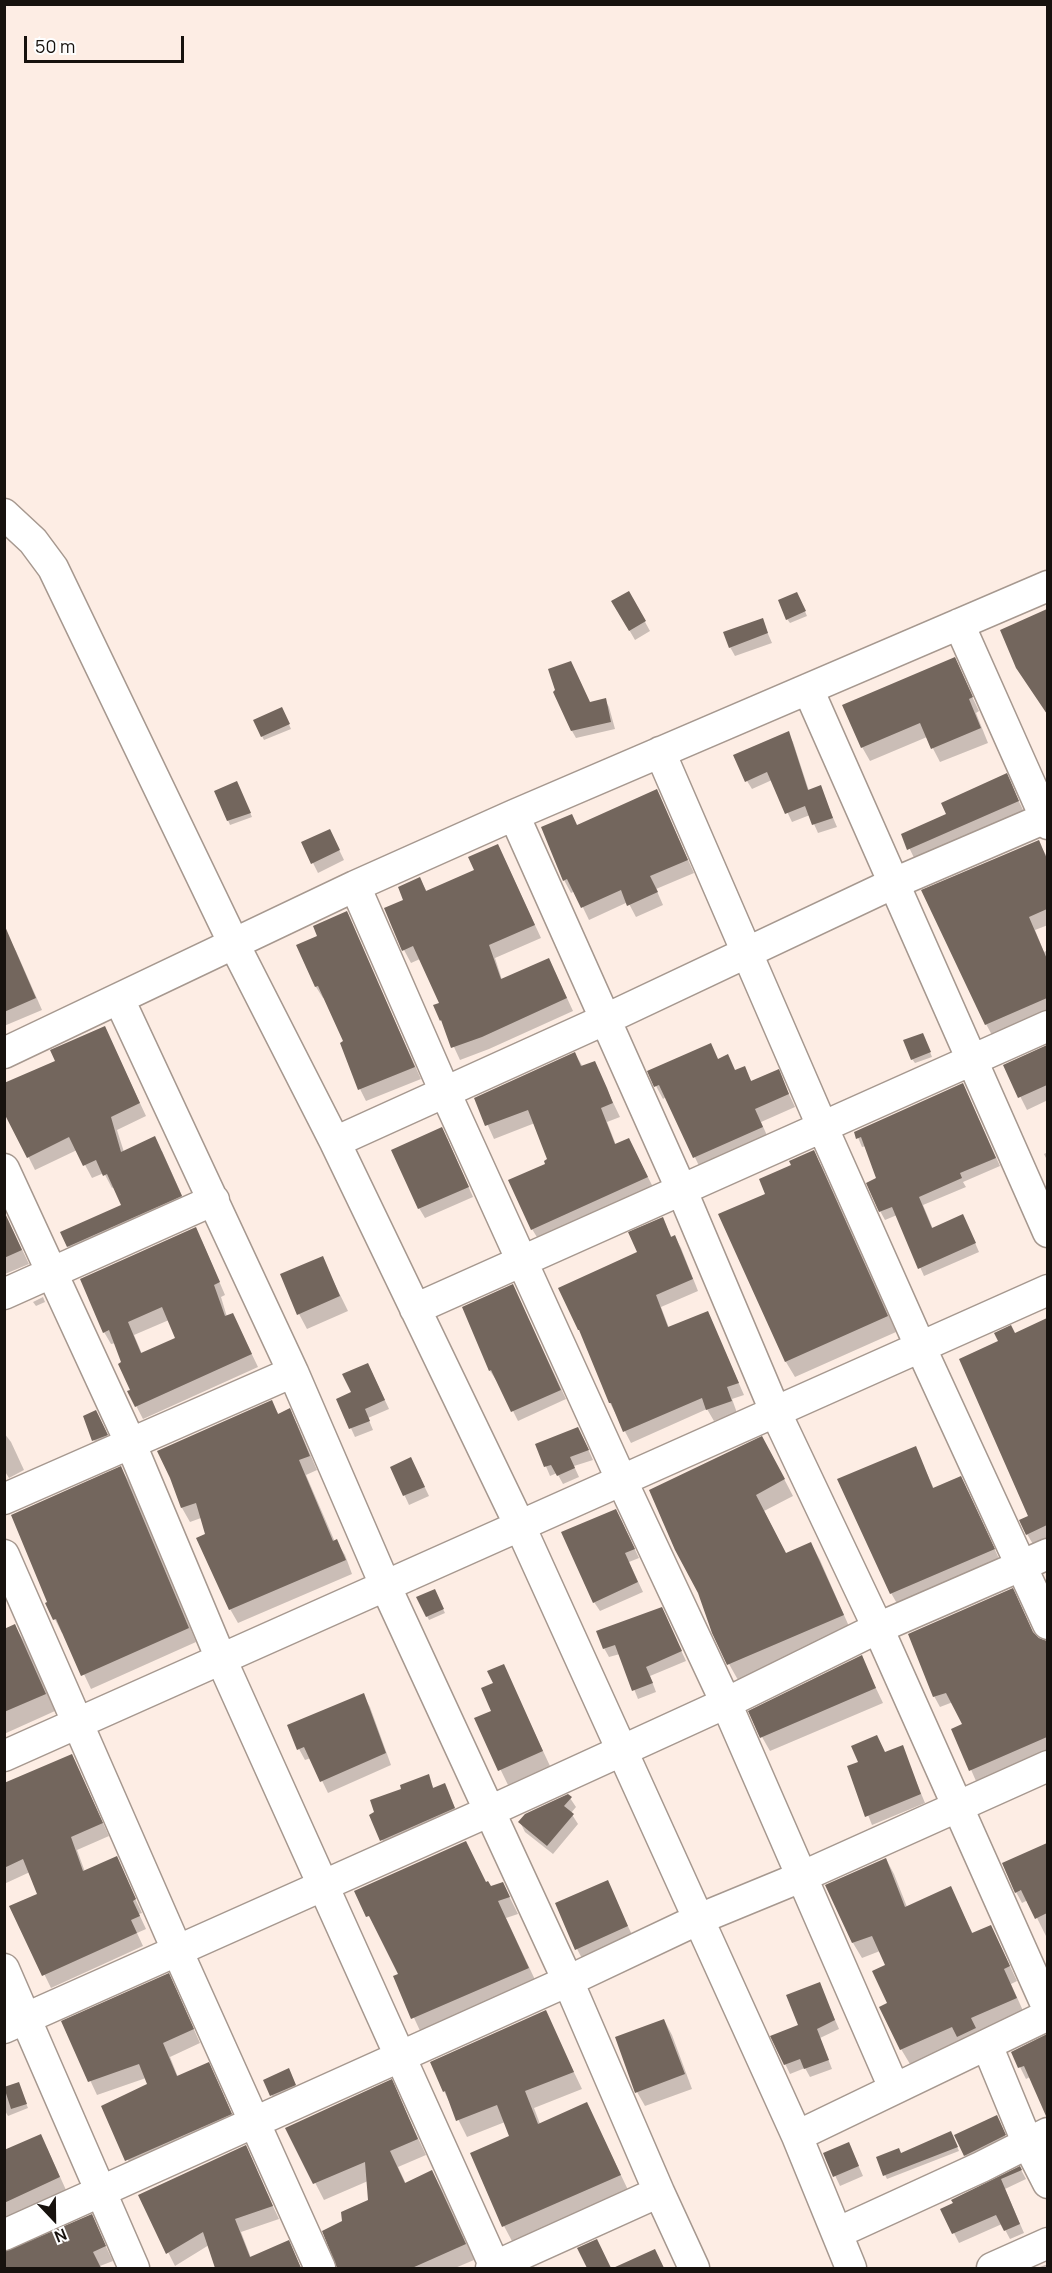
<!DOCTYPE html>
<html>
<head>
<meta charset="utf-8">
<style>
  body { margin:0 }
  #map { position:relative; width:1052px; height:2273px; overflow:hidden; background:#fdede4; font-family:Manrope,sans-serif }
  canvas { display:block }
  .frame { position:absolute; inset:0; border:6px solid #17120e; pointer-events:none }
  .north { position:absolute; left:24px; top:2189px; width:60px; height:60px; -webkit-text-stroke:4px #fefefe; paint-order:stroke; rotate:158deg; font-size:16px; font-weight:700; line-height:24px; text-align:center; color:#17120e }
  .north::after { content:''; display:block; margin:auto; width:21px; height:27px; background:#17120e; clip-path:polygon(50% 0,100% 100%,50% 72%,0 100%) }
  .scale { position:absolute; left:24px; top:36px; width:160px; height:27px; box-sizing:border-box; border:3px solid #17120e; border-top:0; padding-left:8px; font-size:18px; line-height:21px; white-space:nowrap; color:#17120e; -webkit-text-stroke:4px #fefefe; paint-order:stroke }
</style>
</head>
<body>
<div id="map">
<canvas width="1052" height="2273"></canvas>
<div class="frame"></div>
<div class="north">N</div>
<div class="scale">50 m</div>
</div>
<script>
const c = document.querySelector('canvas').getContext('2d');
c.lineJoin = 'round';
function fillPath(path, color) { c.fillStyle = color; c.fill(path, 'evenodd'); }
function stroke(path, color, width, dash) { c.strokeStyle = color; c.lineWidth = width; c.lineCap = dash ? 'butt' : 'round'; c.setLineDash(dash || []); c.stroke(path); }
const shadow = new Path2D(`
  M629,593L650,631L635,640L613,602Z
  M799,598L807,616L790,623L787,619Z
  M1048,611V716L1002,631Z
  M762,620L772,643L735,656L730,647Z
  M954,659L979,711L976,713L988,743L940,762L927,737L870,761L862,747Z
  M605,700L609,707L615,729L576,738L572,731L590,704Z
  M284,713L291,729L264,740L262,736Z
  M788,733L793,742L809,791L820,787L837,827L818,833L810,815L792,822L772,780L752,789L747,781Z
  M1006,775L1026,816L917,864L903,835L948,815Z
  M239,787L252,817L230,825L216,792Z
  M657,791L694,873L656,889L663,905L636,917L628,902L589,920L575,891L571,893L564,880L578,826Z
  M330,831L344,860L318,873L303,843Z
  M1038,842L1048,858V925L1035,930L1044,952L1048,950V1013L993,1037L986,1024Z
  M504,858L541,938L495,958L502,980L555,972L573,1011L489,1049L460,1060L435,1006L441,1004L420,959L411,963L404,950L405,900L420,879L427,892Z
  M346,913L421,1079L366,1101L360,1089L345,1042L325,997L323,998L316,987L319,936Z
  M4,930L16,951L42,1010L4,1026Z
  M925,1039L932,1057L915,1063L912,1059Z
  M111,1041L146,1116L117,1130L124,1152L162,1151L188,1209L75,1259L68,1246L123,1205L114,1187L112,1188L104,1173L92,1178L77,1150L35,1170L4,1108Z
  M1048,1047V1100L1027,1110L1005,1066Z
  M575,1054L583,1067L594,1063L620,1117L607,1122L616,1145L629,1140L655,1191L540,1242L532,1229L549,1160L535,1123L494,1139L476,1099Z
  M718,1060L736,1072L744,1068L752,1082L778,1071L795,1107L761,1122L769,1140L701,1170L666,1097L663,1099L656,1086Z
  M967,1093L1000,1166L963,1182L966,1187L923,1205L933,1229L967,1224L979,1252L924,1276L897,1215L885,1220L880,1211L878,1179L866,1146L862,1147L856,1133Z
  M447,1138L473,1197L425,1218L419,1208Z
  M813,1152L822,1167L896,1332L795,1377L786,1362L720,1215L767,1195Z
  M1048,1152V1162L1044,1154Z
  M4,1212L29,1264L5,1274L10,1288L4,1290Z
  M663,1219L672,1238L675,1237L681,1248L698,1291L661,1307L669,1328L708,1313L744,1395L732,1399L737,1413L714,1421L707,1409L631,1443L610,1403L638,1253Z
  M202,1241L225,1295L221,1297L227,1317L233,1315L258,1367L143,1419L129,1392L132,1391L116,1343L111,1344L104,1332ZM169,1320L177,1338L142,1354L134,1335Z
  M322,1258L348,1311L307,1329L299,1314Z
  M513,1286L566,1399L518,1421L497,1379L496,1380L490,1371L464,1308Z
  M43,1297L45,1302L36,1306L33,1302Z
  M1048,1320V1541L1034,1546L1027,1534L1030,1517L1015,1335Z
  M368,1364L389,1409L368,1418L373,1430L355,1437L338,1400L353,1393Z
  M271,1402L279,1415L289,1410L297,1424L317,1470L306,1475L335,1542L336,1541L345,1555L352,1574L238,1623L230,1609L201,1518L190,1522L182,1508L172,1478Z
  M85,1416H98L109,1439L96,1445Z
  M4,1433L11,1442L24,1470L9,1478L4,1470Z
  M583,1438L593,1460L574,1466L579,1477L563,1484L557,1473L550,1476L537,1445Z
  M915,1448L934,1489L968,1491L1001,1563L899,1607L891,1593Z
  M771,1454L793,1496L764,1511L786,1554L811,1544L820,1560L851,1631L738,1680L729,1664L699,1592Z
  M121,1468L129,1482L196,1642L91,1689L64,1632L62,1633L47,1604Z
  M392,1468L416,1469L429,1496L409,1505Z
  M621,1520L639,1558L629,1562L643,1592L600,1611L594,1602Z
  M436,1595L445,1613L429,1620L418,1598Z
  M666,1618L686,1661L650,1676L656,1692L638,1699L620,1654L609,1657L604,1648Z
  M15,1626L25,1643L55,1711L4,1734V1630Z
  M1034,1636L1038,1640L1048,1642V1750L976,1781L953,1729L964,1724L953,1702L940,1707L934,1696Z
  M861,1657L883,1703L770,1751L762,1737Z
  M503,1665L550,1766L508,1785L476,1719L493,1712L495,1684Z
  M363,1695L370,1707L391,1765L328,1793L311,1758L305,1760L299,1749Z
  M902,1747L925,1803L872,1825L849,1767Z
  M72,1756L109,1836L77,1850L85,1872L116,1858L142,1913L139,1914L146,1929L137,1933L143,1946L51,1988L11,1906L39,1894L30,1872L4,1884V1785Z
  M428,1776L434,1789L445,1785L458,1816L386,1848L371,1816L403,1790Z
  M570,1798L576,1807L571,1813L578,1824L553,1854L525,1832L520,1822Z
  M1047,1845L1048,1846V1940L1028,1900L1022,1903L1016,1892Z
  M886,1859L894,1874L907,1907L950,1888L973,1934L991,1926L1017,1981L1011,1984L1024,2013L910,2064L901,2049L889,2004L887,1966L880,1951L862,1958L853,1943Z
  M607,1882L635,1941L585,1964L577,1949Z
  M503,1884L518,1914L506,1918L537,1984L422,2035L395,1977L400,1975L356,1891L490,1888Z
  M819,1983L839,2029L820,2038L832,2069L810,2077L805,2068L790,2074L772,2037L800,2026Z
  M176,1989L200,2043L170,2057L178,2077L216,2078L238,2128L135,2174L102,2107L149,2085L146,2078L97,2095L63,2022Z
  M545,2012L582,2089L534,2108L540,2124L587,2104L629,2192L513,2243L504,2226L511,2137L505,2122L467,2137L444,2091Z
  M664,2020L672,2035L692,2089L645,2106L637,2092Z
  M1048,2036V2114L1030,2077L1026,2079L1013,2053Z
  M291,2074L297,2089L274,2100L265,2080Z
  M391,2081L426,2155L398,2167L406,2184L432,2172L441,2188L474,2260L455,2268H339L324,2231L344,2222L369,2201L368,2181L324,2200L287,2128Z
  M18,2084L28,2108L8,2116L4,2109V2089Z
  M999,2121L1007,2140L967,2159L965,2155Z
  M953,2137L959,2151L887,2179L885,2175Z
  M245,2147L279,2219L241,2232L251,2258L295,2255L301,2268H216L209,2245L175,2266L140,2196Z
  M47,2148L66,2190L4,2219V2152Z
  M853,2153L863,2176L840,2186L825,2154Z
  M1020,2168L1026,2179L1005,2189L1024,2233L1010,2239L1002,2224L959,2243L942,2209Z
  M91,2216L113,2261L100,2266L101,2268H37L27,2245Z
  M654,2251L664,2268H616Z
  M1048,2264V2268H1037Z`);
const building = new Path2D(`
  M629,591L646,621L629,631L611,601Z
  M797,592L806,611L786,620L778,600Z
  M1047,609V714L1016,668L1000,630Z
  M763,618L768,633L729,648L723,632Z
  M955,657L973,697L969,699L981,728L931,749L920,723L861,748L842,705Z
  M571,661L590,702L606,698L611,722L571,731L553,692L555,690L548,669Z
  M282,707L290,724L261,737L253,720Z
  M789,731L808,790L821,785L833,818L812,825L805,806L785,814L767,772L745,782L733,755Z
  M1007,773L1019,801L907,850L901,834L946,814L941,803Z
  M237,781L251,813L227,821L214,791Z
  M657,789L688,860L650,876L658,892L627,906L621,890L581,908L567,879L563,881L541,827L572,814L577,825Z
  M330,829L340,850L311,864L301,842Z
  M1039,840L1047,859V909L1029,917L1047,959V998L985,1025L921,890Z
  M498,844L535,925L489,945L501,979L549,958L567,998L482,1037L451,1048L441,1020L440,1021L433,1005L439,1003L413,946L402,951L384,908L403,900L398,887L420,877L426,891L474,870L468,857Z
  M347,911L415,1067L358,1090L340,1043L343,1041L318,986L315,987L296,945L317,936L313,926Z
  M4,924L36,998L4,1012Z
  M105,1026L140,1103L111,1117L121,1152L155,1136L182,1196L67,1247L60,1232L121,1205L107,1174L103,1176L96,1160L83,1166L69,1137L27,1158L4,1113V1083L55,1061L50,1050Z
  M923,1033L931,1052L911,1060L903,1040Z
  M711,1043L718,1059L728,1054L735,1070L745,1066L751,1081L779,1069L789,1094L755,1109L763,1127L693,1158L659,1085L654,1087L647,1071Z
  M1047,1045V1085L1018,1098L1003,1065Z
  M575,1052L581,1066L595,1061L607,1088L613,1103L601,1108L615,1144L629,1138L648,1177L531,1230L508,1180L545,1164L544,1161L547,1159L528,1110L485,1126L474,1098Z
  M963,1083L996,1158L960,1173L962,1178L919,1197L932,1228L963,1214L976,1243L918,1269L892,1207L879,1212L866,1183L876,1178L861,1137L856,1139L854,1132Z
  M442,1127L469,1187L418,1209L391,1150Z
  M814,1150L888,1316L785,1362L718,1214L765,1194L759,1179L791,1165L789,1161Z
  M4,1211L22,1250L4,1258Z
  M663,1217L671,1237L675,1235L693,1279L656,1295L668,1327L708,1311L739,1383L727,1387L732,1401L706,1410L702,1398L623,1432L611,1403H609L579,1330H578L558,1288L637,1252L628,1232Z
  M196,1227L220,1282L214,1285L225,1316L233,1313L252,1354L135,1407L127,1391L130,1390L118,1364L121,1362L109,1330L103,1333L80,1279ZM162,1307L175,1338L141,1353L128,1322Z
  M323,1256L340,1296L297,1315L280,1274Z
  M513,1284L561,1390L511,1412L491,1370L489,1371L462,1307Z
  M1047,1318V1525L1026,1535L1019,1520L1028,1516L959,1359L998,1341L994,1333L1011,1325L1015,1333Z
  M368,1363L385,1400L365,1409L370,1421L349,1429L336,1399L351,1392L342,1374Z
  M272,1400L278,1414L290,1408L310,1456L299,1460L333,1541L337,1539L346,1560L229,1610L196,1538L205,1534L196,1503L181,1508L170,1478L157,1451Z
  M96,1410L108,1435L92,1441L83,1416Z
  M578,1427L589,1450L570,1457L575,1468L557,1476L551,1465L544,1467L535,1444Z
  M762,1436L785,1479L756,1495L786,1553L811,1542L844,1615L727,1665L712,1633L698,1593L675,1550L649,1490Z
  M916,1446L933,1488L961,1476L995,1549L890,1594L837,1479Z
  M411,1457L425,1487L403,1496L390,1467Z
  M121,1466L189,1628L81,1676L56,1619L53,1620L45,1603L47,1602L11,1515Z
  M616,1509L635,1549L625,1553L638,1582L593,1603L561,1532Z
  M1013,1588L1033,1632L1039,1638L1047,1641V1737L969,1771L951,1729L962,1724L946,1693L933,1697L908,1634Z
  M435,1589L444,1609L426,1617L416,1597Z
  M662,1607L682,1651L646,1667L653,1683L632,1691L615,1645L603,1649L596,1631Z
  M15,1624L46,1694L4,1712V1629Z
  M862,1655L876,1688L760,1738L748,1711Z
  M504,1664L543,1751L498,1771L474,1718L491,1711L481,1688L493,1683L487,1671Z
  M364,1693L386,1753L320,1782L304,1747L297,1750L287,1725Z
  M877,1735L885,1752L903,1745L921,1794L865,1817L847,1766L858,1762L851,1746Z
  M72,1754L103,1823L71,1837L83,1871L117,1856L136,1899L133,1901L140,1916L131,1920L137,1933L42,1976L9,1906L37,1894L23,1859L4,1868V1783Z
  M429,1774L433,1788L445,1783L455,1808L380,1841L369,1815L374,1812L370,1800L401,1789L400,1785Z
  M568,1794L572,1797L564,1806L574,1814L547,1846L518,1822L525,1814Z
  M466,1841L486,1882L488,1881L491,1886L503,1882L510,1897L498,1901L529,1968L411,2019L393,1976L398,1974L369,1916L366,1917L354,1891Z
  M1047,1843V1913L1035,1919L1021,1890L1015,1893L1002,1863Z
  M886,1858L905,1907L951,1886L972,1933L991,1925L1010,1966L1004,1969L1017,1998L971,2018L976,2028L957,2037L952,2027L900,2050L879,2007L887,2003L872,1971L885,1965L872,1936L852,1943L825,1885Z
  M608,1880L628,1926L575,1950L555,1903Z
  M169,1973L194,2029L163,2043L177,2076L209,2062L232,2114L125,2161L101,2106L147,2084L139,2064L88,2082L61,2021Z
  M820,1982L835,2020L817,2029L829,2060L804,2069L800,2059L784,2065L770,2036L798,2025L786,1995Z
  M546,2010L574,2072L525,2091L538,2124L587,2102L621,2175L502,2227L470,2153L509,2136L497,2105L456,2121L445,2091L443,2092L430,2062Z
  M664,2019L685,2074L635,2093L615,2037Z
  M1047,2034V2116H1046L1024,2066L1018,2068L1011,2052Z
  M289,2068L296,2085L270,2096L263,2080Z
  M392,2079L418,2139L390,2151L405,2183L432,2170L466,2244L412,2268H337L322,2231L342,2221L341,2212L368,2200L365,2162L313,2184L285,2128Z
  M19,2082L27,2104L11,2109L4,2087Z
  M997,2115L1006,2135L964,2156L954,2135Z
  M951,2131L958,2147L883,2176L876,2157L899,2148L901,2153Z
  M41,2134L60,2177L4,2203V2150Z
  M849,2142L859,2166L833,2177L823,2153Z
  M246,2145L273,2206L235,2219L250,2257L289,2240L301,2268H215L203,2232L166,2254L138,2195Z
  M1020,2166L1022,2170L1001,2179L1020,2224L1004,2231L996,2215L952,2234L940,2209L953,2203L951,2200Z
  M92,2214L106,2246L93,2252L101,2268H4V2252Z
  M597,2239L611,2268H587L577,2248Z
  M655,2249L664,2268H613Z`);
const minor = new Path2D(`
  M4,514L33,541L53,568L233,942L335,1142L520,1526L797,2136L851,2268
  M959,624L1048,824
  M808,689L1048,1232
  M660,752L822,1126L920,1346L1048,1624
  M514,815L682,1191L775,1411L878,1628L1048,2009
  M355,886L445,1092L621,1479L726,1703L894,2088
  M119,999L293,1372L385,1585L568,1981L659,2192
  M4,1053L355,886L514,815L1048,586
  M335,1142L604,1020L892,884L1048,817
  M4,1169L130,1442L221,1659L495,2267
  M4,1294L214,1200
  M415,1309L1048,1026
  M4,1499L293,1372
  M4,1555L177,1950L320,2268
  M4,1756L1048,1290
  M4,1969L134,2268
  M4,2028L490,1811L726,1703L878,1628L1048,1554
  M987,2045L1027,2142L1048,2183
  M797,2136L1048,2015
  M837,2233L981,2167L1048,2133
  M4,2235L568,1981L699,1919L801,1877L1048,1766
  M491,2268L659,2192L694,2268
  M992,2268L1048,2243`);
fillPath(shadow, '#0003');
fillPath(building, '#73665d');
stroke(minor, '#a6988f', 33);
stroke(minor, '#fff', 30);
</script>
</body>
</html>
